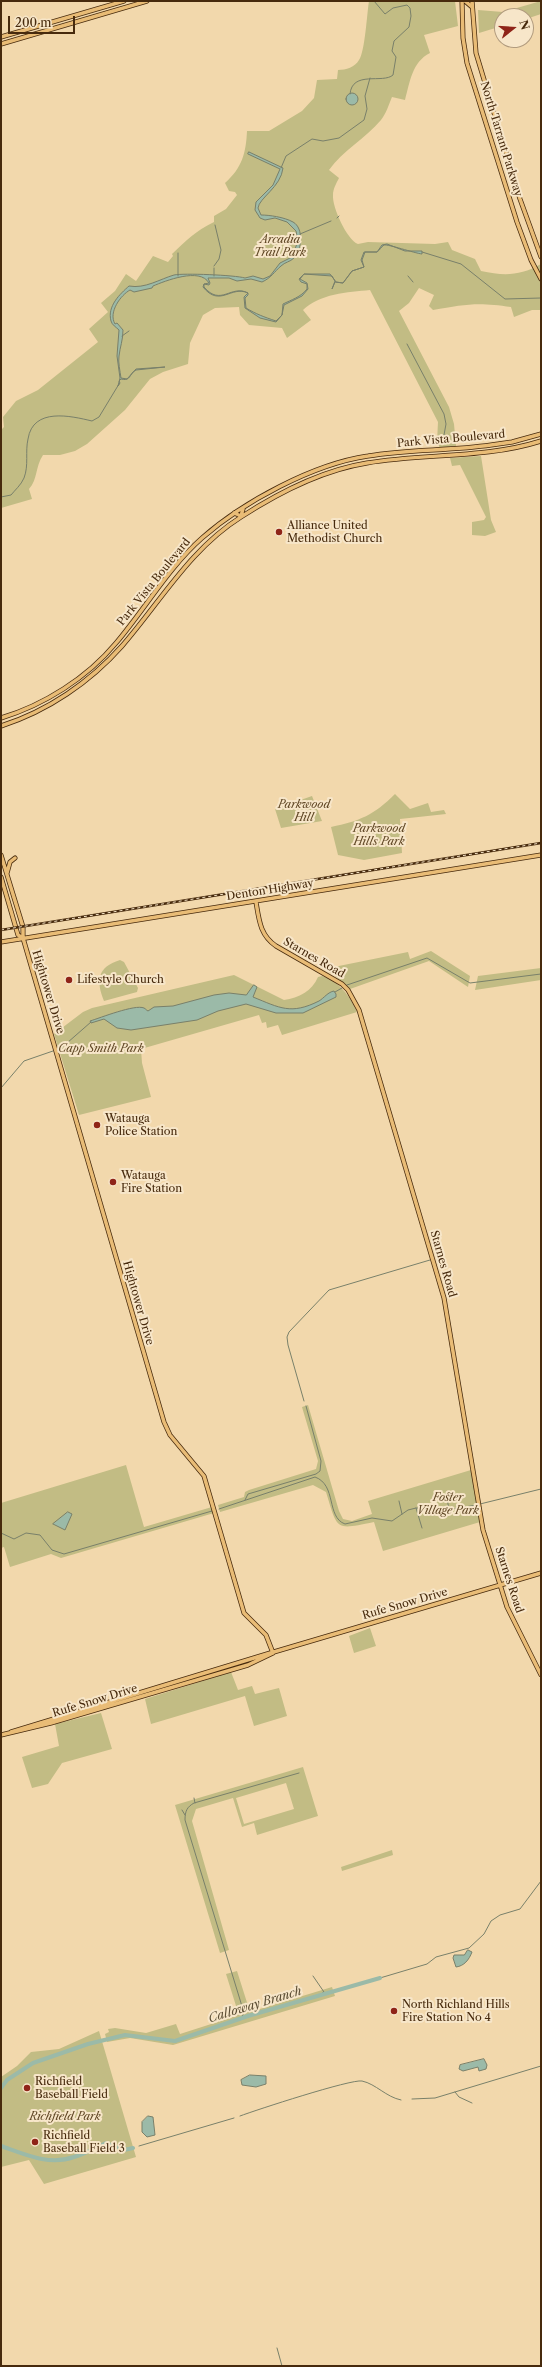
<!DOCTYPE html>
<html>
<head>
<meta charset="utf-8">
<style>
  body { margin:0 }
  #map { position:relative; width:542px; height:2367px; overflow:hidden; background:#f2d8ac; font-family:"Libre Caslon Text",serif }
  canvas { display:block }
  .frame { position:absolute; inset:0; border:2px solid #472a0d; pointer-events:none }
  .north { position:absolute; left:494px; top:8px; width:40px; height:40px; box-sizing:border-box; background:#f7e6c9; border:1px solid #b19b7e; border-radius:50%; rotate:73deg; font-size:11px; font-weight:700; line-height:16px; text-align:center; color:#472a0d }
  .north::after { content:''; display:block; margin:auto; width:14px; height:18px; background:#8f2418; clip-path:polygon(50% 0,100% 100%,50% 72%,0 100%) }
  .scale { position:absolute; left:8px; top:16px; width:67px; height:18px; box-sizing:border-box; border:2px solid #472a0d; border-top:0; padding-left:5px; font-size:12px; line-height:14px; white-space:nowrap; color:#472a0d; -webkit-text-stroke:3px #f7e6c9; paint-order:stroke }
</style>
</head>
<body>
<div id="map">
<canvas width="542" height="2367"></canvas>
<div class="frame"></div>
<div class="north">N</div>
<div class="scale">200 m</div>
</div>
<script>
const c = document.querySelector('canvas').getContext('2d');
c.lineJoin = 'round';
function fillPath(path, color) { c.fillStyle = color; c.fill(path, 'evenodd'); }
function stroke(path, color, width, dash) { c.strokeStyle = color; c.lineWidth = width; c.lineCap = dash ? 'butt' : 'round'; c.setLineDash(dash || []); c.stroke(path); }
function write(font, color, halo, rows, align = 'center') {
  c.font = font + ' "Libre Caslon Text",serif'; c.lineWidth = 4; c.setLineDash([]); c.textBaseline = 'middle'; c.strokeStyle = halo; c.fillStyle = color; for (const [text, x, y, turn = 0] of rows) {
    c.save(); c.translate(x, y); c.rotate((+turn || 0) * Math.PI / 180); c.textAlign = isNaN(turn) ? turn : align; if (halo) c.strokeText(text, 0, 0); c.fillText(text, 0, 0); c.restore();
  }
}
const green = new Path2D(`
  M369,1H455L458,26L424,35L430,53C412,62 410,82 405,100L392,97C389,104 386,114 381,120C365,139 343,150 329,170L339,178C336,184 333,189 333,195C332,207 347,240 358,244L368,242L435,244L448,242L452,250L475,259L481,271C504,276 520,276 541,264V310H532L514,317L511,307C479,302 465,304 433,310L429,306L434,295L419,288L409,303L399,311L449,407L454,424L456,446L439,448V442H437L438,422L370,290C348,292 319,294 303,310L311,320L287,338L282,328L249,325L240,315L239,307L215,308L203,315L190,343L188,364L163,372L150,379L125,410L87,444L75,451L60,455H43C35,467 38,479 29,489L32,499L1,508V430L4,427L3,417L16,401L38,390L98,342L89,329L108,312L101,303L115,291L126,274L136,281L153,256L168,262L173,256L172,254C186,241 195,231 214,222V216L226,209L237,195L235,192L229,191L225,183C242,168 246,153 247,131H269L302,111L314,98L317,80L337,79L338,70C346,70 355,67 359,60C365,52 367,13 369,1Z
  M541,1V14L526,19V16H502V26L479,33L478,10L503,12Z
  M481,456L491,520L496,532L485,536L472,535V522L484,520L486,517L460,465L452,466L450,458Z
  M395,794L410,809L428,803L431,812L444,810L446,814L400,819L402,853L364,860L338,855L331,827C360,821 374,815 395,794Z
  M312,796L322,821L281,828L275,809Z
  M431,951L470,976L468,987L429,961L350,989L334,975L324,969L408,952L410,959Z
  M120,960L124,962L138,988L137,992L104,1001C96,981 97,967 120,960Z
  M541,968V980L475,990L478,976Z
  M234,975L284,1000C299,998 312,991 318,977L322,976C339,981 350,996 357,1012L282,1035L278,1025L267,1028L266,1022L262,1023L259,1015L141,1049L142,1063L151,1097L79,1115L54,1034L83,1012L92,1008Z
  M308,1405L339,1511L343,1519L352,1521L372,1514L368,1501L471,1470L480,1522L383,1551L374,1522C335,1530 338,1531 326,1492L313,1485L220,1512L218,1505L244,1497L245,1492L249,1490L316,1469L318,1461L302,1407Z
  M126,1465L144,1527L212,1507L214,1513L61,1558L51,1554L10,1567L4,1547L1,1548V1503Z
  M370,1628L376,1646L354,1653L349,1636Z
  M231,1672L238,1690L252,1686L255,1694L279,1688L287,1716L254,1726L245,1696L151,1724L145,1699Z
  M101,1713L112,1749L62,1763L48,1784L32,1788L22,1757L59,1746L55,1724Z
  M303,1767L318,1816L257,1835L254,1823L242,1827L233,1798L196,1809L192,1821L229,1950L220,1953L175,1805ZM286,1783L294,1809L244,1824L236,1798Z
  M392,1850L393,1855L342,1871L341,1867Z
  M237,1971L250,2012L332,1987L335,1996L173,2045L130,2038L107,2042L105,2034L109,2032L108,2029L115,2028L146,2033L176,2024L180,2034L233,2017L237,2009L226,1974Z
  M99,2031L136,2157L44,2184L29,2160L1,2167V2077L17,2066L31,2052L59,2049Z`);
const water = new Path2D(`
  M346 99a6 6 0 1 1 12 0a6 6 0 1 1-12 0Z
  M249,152L283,168C281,187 259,198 258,208L261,215C269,215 284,217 293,222C304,228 302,250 294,258C290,262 285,262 281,266C274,272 271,278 262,282L251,279L237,281L229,278H208L210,283L209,285L204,284V287C221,307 231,284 248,293V295L245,298L246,308C256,314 264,317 276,321L282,315L283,304C291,300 301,297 307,289V284L301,282L299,279L304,274H330L336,282L343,283L352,271L364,267L361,260L364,252H377L382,245L387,244L405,251H422V254C414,253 388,244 384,245C381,247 380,250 377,252H365L362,260L364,267L352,271L343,283L335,282L332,289L335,281L332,276L304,274L300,279L307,283L308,289L302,296L284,305L282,315L276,322L260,318L245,308L244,297L248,293C231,285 220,308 203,287L204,284L209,283C200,267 165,281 153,286L152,288L134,292L130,290C121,295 108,312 115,324L117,323L123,330C123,340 120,347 119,356C118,362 120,371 121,378L127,379L136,369L165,367L136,370L133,372C129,377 129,381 121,379L119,381L120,383L118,386L120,378L117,356L119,330C116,327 112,325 111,321C107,306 120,294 129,286C145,289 160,279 174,275C183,273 235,275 245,278L253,276L263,279L270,276L280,263L292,257L298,241L296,231L287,222L275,218L265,220L260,218L255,210L256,202L273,185L280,169L248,154Z
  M254,985L257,987L253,997C280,1008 291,1015 319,1001C324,998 328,992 334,991L336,994V997L303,1013H276L246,1004L218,1011L197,1020L131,1030L117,1028L104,1019L91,1023L90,1021C100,1018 135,1004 144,1008C146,1009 146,1010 148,1011L154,1007L173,1006L214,995L229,993L246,995Z
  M68,1512L72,1514L65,1530L53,1524Z
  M468,1950L472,1952C469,1960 464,1966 456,1967L453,1958L454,1955H464Z
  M484,2059L487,2065L486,2069L479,2071L478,2067L463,2071L459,2069L460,2065Z
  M250,2075L266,2076V2084L256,2087L242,2085L241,2080Z
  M148,2116L153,2117L155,2135L147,2137L142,2132V2122Z`);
const stream = new Path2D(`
  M350,94C352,70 383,84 393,75L396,57L392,51L394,41L409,27L411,16L410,8L407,5L393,8L385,14L374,1
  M281,168L286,156L312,139L323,141L339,138L364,120L367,109L365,96L370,78
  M337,218L339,216
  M300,234L331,221
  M422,252L461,264L505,299L541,298
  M178,253V276
  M214,266L219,259L221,250L215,225
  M214,276V268
  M408,276L413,282
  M122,336L129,331
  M407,344L444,414L446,424L444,435
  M1,497L11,495C15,490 21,485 24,478C29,465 25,452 28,439C33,407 71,416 92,421L99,417L119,384
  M347,985L427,958L470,983L541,974
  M335,992L342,988
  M59,1050L91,1022
  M1,1088L24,1061L53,1051
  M304,1401L288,1345L287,1337L289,1332L329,1290L430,1260
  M447,1499L449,1509
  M245,1500L248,1494L316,1474L320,1471L321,1461L306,1406
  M399,1501L402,1514
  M480,1504L541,1489
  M416,1508L422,1528
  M219,1509L315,1477C337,1485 326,1517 345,1524L372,1518L392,1521L408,1510L416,1508L445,1510L477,1505
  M1,1533L14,1539L26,1533L40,1535L52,1550L64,1554L212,1511
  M194,1798L195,1803
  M182,1810L185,1815
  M313,1976L324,1992L316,1997
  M380,1978L427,1964L436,1957L469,1948L484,1934L491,1921L500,1915L520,1909L541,1881
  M242,2018L243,2014L241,2003L185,1820C185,1811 187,1807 194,1803L299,1773
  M455,2092L459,2097L472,2103
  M412,2099L435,2098L541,2066
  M240,2116C256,2110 351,2079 362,2081C376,2084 386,2097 401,2100
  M139,2146L234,2118
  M277,2348L282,2366`);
const river = new Path2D(`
  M1,2088L7,2080L33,2063L88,2044L125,2035L175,2041L248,2016L380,1978
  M1,2146C24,2154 49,2166 74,2157C85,2154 95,2148 106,2143L124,2150L133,2148`);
const major = new Path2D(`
  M462,1L463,38L467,63L517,222L531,260L541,279
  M465,1L472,7
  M472,1L476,53L520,199L541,257
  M1,37L124,1
  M1,44L147,1
  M234,513L241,516L243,509
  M1,718C44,705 87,678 116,643C145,609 168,568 202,538C243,502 313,464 368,456C408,449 450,451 491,445L512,442L541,434
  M1,726C48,711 90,682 122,646C161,601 190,549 241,517C278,493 323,470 367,463C425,453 484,459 541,441
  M1,855L23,927V938L164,1422L170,1435L204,1476L244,1613L266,1635L273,1653
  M7,873L10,862L15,858
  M1,877L18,935L23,938
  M256,902C259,920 260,935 276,946L342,984L348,990L359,1010L444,1298L483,1530L507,1607L541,1675
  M1,942L541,855
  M11,1732L267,1654L541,1573
  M1,1735L51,1723L248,1665L273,1653`);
const rail = new Path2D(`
  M1,930L541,843`);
const markers = [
  [279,532,4,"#8f2418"],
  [69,980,4,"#8f2418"],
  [97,1125,4,"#8f2418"],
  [113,1182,4,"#8f2418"],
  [394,2011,4,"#8f2418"],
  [27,2088,4,"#8f2418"],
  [35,2142,4,"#8f2418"]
];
const streetNames = [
  ["North Tarrant Parkway",501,139,73],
  ["Park Vista Boulevard",451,439,-5],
  ["Park Vista Boulevard",154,582,-51],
  ["Denton Highway",270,890,-9],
  ["Starnes Road",314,958,30],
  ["Hightower Drive",48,992,73],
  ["Starnes Road",443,1264,74],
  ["Hightower Drive",138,1303,74],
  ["Starnes Road",509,1580,72],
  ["Rufe Snow Drive",405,1604,-16],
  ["Rufe Snow Drive",95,1701,-17]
];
const parkNames = [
  ["Arcadia",280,240],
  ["Trail Park",280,253],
  ["Parkwood",304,805],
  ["Hill",304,818],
  ["Parkwood",379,829],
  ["Hills Park",379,842],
  ["Capp Smith Park",101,1049],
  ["Foster",448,1498],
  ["Village Park",448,1511],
  ["Richfield Park",65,2117]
];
const poiNames = [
  ["Alliance United",287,526],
  ["Methodist Church",287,539],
  ["Lifestyle Church",77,980],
  ["Watauga",105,1119],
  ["Police Station",105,1132],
  ["Watauga",121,1176],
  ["Fire Station",121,1189],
  ["North Richland Hills",402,2005],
  ["Fire Station No 4",402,2018],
  ["Richfield",35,2082],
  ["Baseball Field",35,2095],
  ["Richfield",43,2136],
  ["Baseball Field 3",43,2149]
];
const waterNames = [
  ["Calloway Branch",255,2005,-17]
];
fillPath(green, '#c2bc84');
fillPath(water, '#9bbaa8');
stroke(water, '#79806a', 1);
stroke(stream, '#79806a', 1);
stroke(river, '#9bbaa8', 4);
stroke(major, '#472a0d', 5);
stroke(major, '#e9bc76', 3.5);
stroke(rail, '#472a0d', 2.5);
stroke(rail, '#f7e6c9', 1, [3]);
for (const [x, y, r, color] of markers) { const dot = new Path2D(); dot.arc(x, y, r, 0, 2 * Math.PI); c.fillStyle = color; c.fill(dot); stroke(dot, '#f7e6c9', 1.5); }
write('11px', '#472a0d', '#f7e6c9', streetNames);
write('italic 11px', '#604725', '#f7e6c9', parkNames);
write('11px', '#472a0d', '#f7e6c9', poiNames, 'left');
write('italic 12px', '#5c4e34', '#f7e6c9', waterNames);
</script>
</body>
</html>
